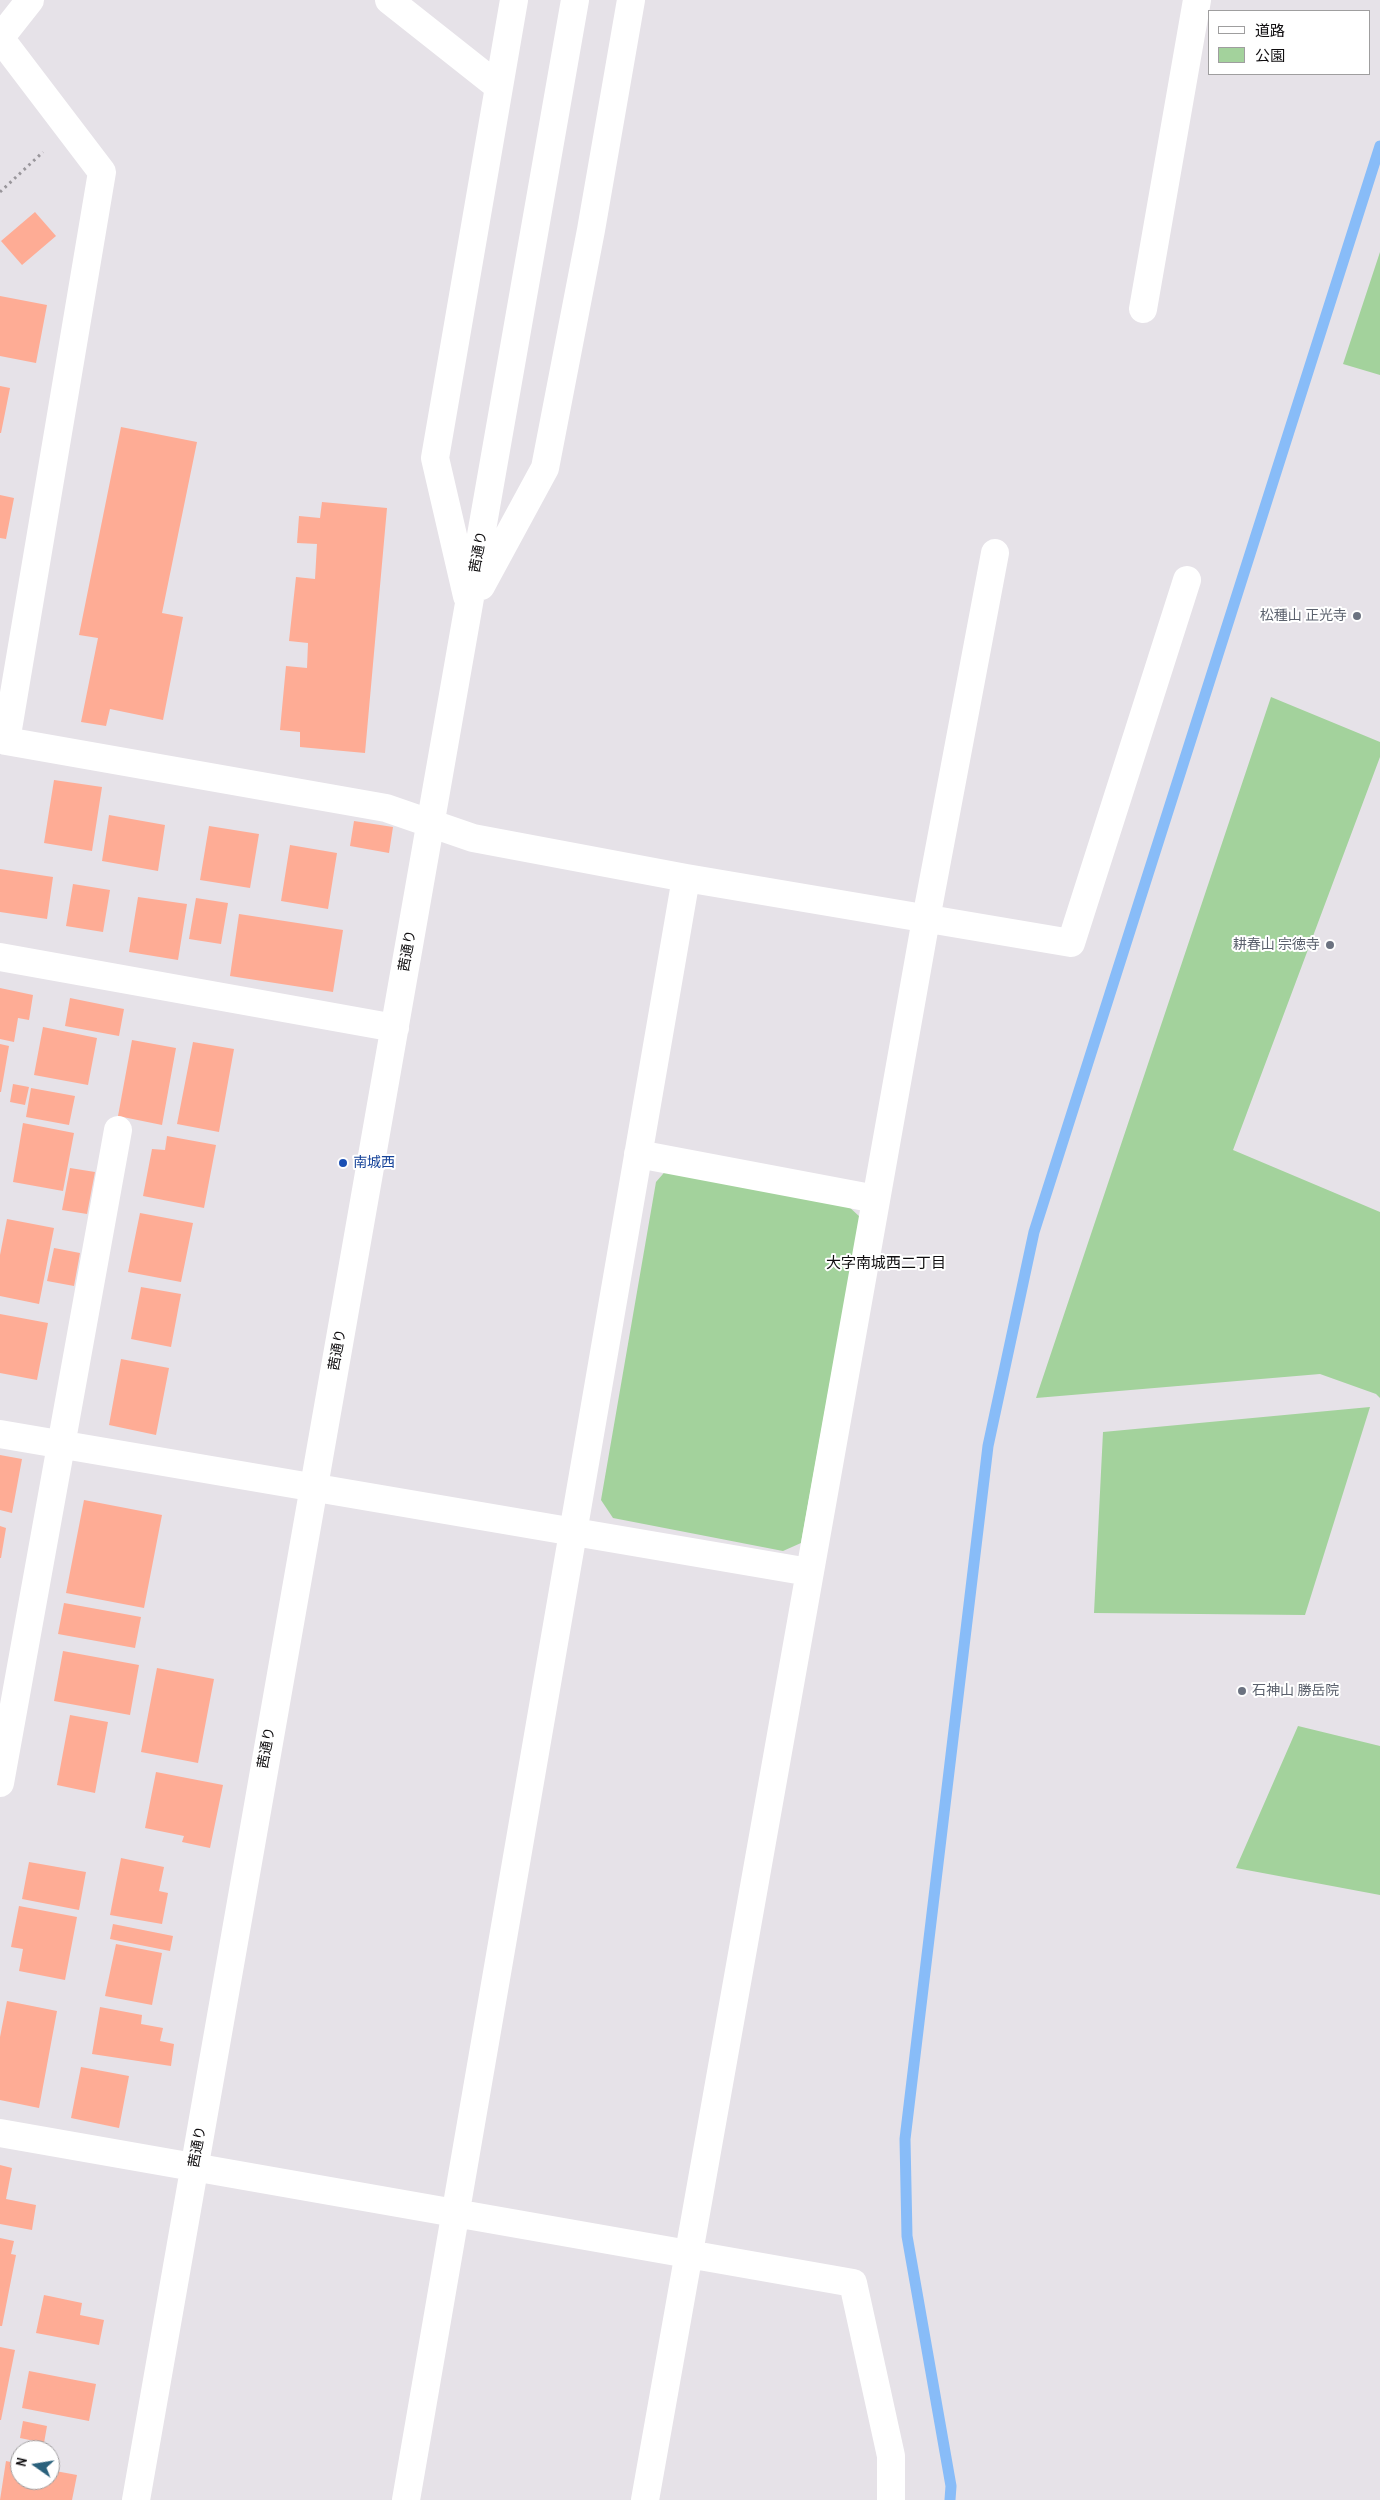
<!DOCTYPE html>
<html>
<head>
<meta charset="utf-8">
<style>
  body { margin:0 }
  #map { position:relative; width:1380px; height:2500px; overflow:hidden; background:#e6e2e8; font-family:"Archivo Narrow","Noto Sans JP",sans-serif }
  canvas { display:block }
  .legend { position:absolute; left:1208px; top:10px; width:162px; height:65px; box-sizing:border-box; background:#fff; border:1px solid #9f9e9f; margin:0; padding:6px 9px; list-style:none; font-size:15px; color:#0f0d0f }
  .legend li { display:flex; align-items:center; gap:10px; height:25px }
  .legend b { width:25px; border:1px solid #9f9e9f }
  .north { position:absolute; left:10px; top:2440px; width:50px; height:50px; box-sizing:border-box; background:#fff; border:1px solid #9f9e9f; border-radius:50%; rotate:283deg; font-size:14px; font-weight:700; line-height:20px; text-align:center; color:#0f0d0f }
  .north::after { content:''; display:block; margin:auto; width:18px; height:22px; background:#2a617c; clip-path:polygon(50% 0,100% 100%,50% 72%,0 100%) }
</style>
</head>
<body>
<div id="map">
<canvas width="1380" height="2500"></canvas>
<ul class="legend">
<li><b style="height:6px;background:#fff"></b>道路</li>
<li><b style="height:14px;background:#a3d29c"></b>公園</li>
</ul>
<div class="north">N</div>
</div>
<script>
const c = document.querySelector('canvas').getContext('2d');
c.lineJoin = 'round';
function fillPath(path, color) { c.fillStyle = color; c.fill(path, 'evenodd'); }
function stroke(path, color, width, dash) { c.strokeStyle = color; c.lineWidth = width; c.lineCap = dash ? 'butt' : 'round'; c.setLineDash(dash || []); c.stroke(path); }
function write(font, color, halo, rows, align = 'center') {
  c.font = font + ' "Archivo Narrow","Noto Sans JP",sans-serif'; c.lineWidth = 4; c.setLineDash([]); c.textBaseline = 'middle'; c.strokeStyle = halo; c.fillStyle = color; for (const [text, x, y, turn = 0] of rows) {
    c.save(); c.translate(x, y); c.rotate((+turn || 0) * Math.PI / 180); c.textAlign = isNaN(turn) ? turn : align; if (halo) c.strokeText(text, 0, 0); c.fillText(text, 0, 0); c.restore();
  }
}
const green = new Path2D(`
  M1380,252V375L1343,364Z
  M1271,697L1380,742V757L1233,1150L1380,1212V1398L1376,1394L1320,1374L1036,1398Z
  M669,1167L847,1205L860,1217L801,1543L783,1551L613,1518L601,1500L656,1182Z
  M1370,1407L1305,1615L1094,1613L1103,1432Z
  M1298,1726L1380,1746V1895L1236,1868Z`);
const stream = new Path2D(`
  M950,2500L951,2486L907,2236L905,2139L988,1446L1034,1232L1380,146`);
const building = new Path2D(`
  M35,212L56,236L22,265L1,241Z
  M0,296L47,305L36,363L0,356Z
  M0,386L10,388L1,433H0Z
  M121,427L197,442L162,613L183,617L163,720L110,709L106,726L81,722L98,638L79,635Z
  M0,495L14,498L6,539L0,538Z
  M322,502L387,508L365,753L300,747V732L280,730L286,666L307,668L308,643L289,641L296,577L315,579L317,544L297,543L299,516L320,518Z
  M54,780L102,787L92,851L44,843Z
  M109,815L165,825L158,871L102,861Z
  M354,821L393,827L389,853L350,846Z
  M209,826L259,834L250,888L200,880Z
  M290,845L337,853L328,909L281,901Z
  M0,869L53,877L47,919L0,912Z
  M73,884L110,890L103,932L66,926Z
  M138,897L187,904L178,960L129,952Z
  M196,898L228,903L221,944L189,939Z
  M239,914L343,930L333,992L230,976Z
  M0,988L33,995L29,1020L18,1018L14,1042L0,1039Z
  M70,998L124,1009L119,1036L65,1026Z
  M43,1027L97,1038L88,1085L34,1075Z
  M132,1040L176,1048L162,1125L118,1116Z
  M193,1042L234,1049L219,1132L177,1124Z
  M0,1044L9,1046L1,1092H0Z
  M13,1084L29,1087L25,1105L10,1102Z
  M31,1088L75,1096L69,1125L26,1117Z
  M23,1123L74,1133L63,1191L13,1182Z
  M167,1136L216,1145L204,1208L143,1196L152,1149L165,1150Z
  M70,1168L95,1172L87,1214L62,1210Z
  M140,1213L193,1223L181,1282L128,1272Z
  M7,1219L54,1228L39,1304L0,1296V1255Z
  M54,1248L80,1253L74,1286L47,1281Z
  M141,1287L181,1294L171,1347L131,1339Z
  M0,1314L48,1323L37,1380L0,1373Z
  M121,1359L169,1368L156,1435L109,1425Z
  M0,1455L22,1459L12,1513L0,1510Z
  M84,1500L162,1515L144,1608L66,1593Z
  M0,1526L6,1528L1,1558H0Z
  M64,1603L141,1617L135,1648L58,1634Z
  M63,1651L139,1665L130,1715L54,1701Z
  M157,1668L214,1679L198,1763L141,1752Z
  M70,1715L108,1722L95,1793L57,1785Z
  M156,1772L223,1785L210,1848L182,1842L184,1836L145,1828Z
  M121,1858L164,1867L159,1891L168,1893L162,1924L110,1915Z
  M29,1862L86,1872L79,1910L22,1899Z
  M19,1906L77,1917L65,1980L19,1971L23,1949L11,1947Z
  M113,1924L173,1936L170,1951L110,1939Z
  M116,1944L162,1953L152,2005L105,1996Z
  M7,2001L57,2011L39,2108L0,2100V2037Z
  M100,2007L142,2015L141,2024L163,2028L160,2041L174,2044L171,2066L92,2054Z
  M81,2067L129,2076L119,2128L71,2118Z
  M0,2165L12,2168L6,2199L36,2205L32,2230L0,2224Z
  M0,2238L14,2241L11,2254L16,2255L2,2326H0Z
  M44,2295L82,2303L80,2315L104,2320L99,2345L36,2333Z
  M0,2347L15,2350L1,2420H0Z
  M29,2371L96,2384L89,2421L22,2408Z
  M23,2421L47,2426L44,2443L20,2438Z
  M6,2461L20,2464V2480H50V2470L77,2475L72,2500H0Z`);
const path = new Path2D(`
  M0,192L43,152`);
const minor = new Path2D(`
  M30,0L0,38L102,172L6,741L386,808L473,838L686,878L1071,943L1187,580
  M389,0L499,87
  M1143,309L1197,0
  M481,586L545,468L591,230L631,0
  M467,596L435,458L514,0
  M0,957L395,1028
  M638,1154L876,1199
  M0,1434L809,1572
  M0,1783L118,1130
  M0,2133L853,2283L891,2456V2500
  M136,2500L575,0
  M406,2500L686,878
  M645,2500L926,919L995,553`);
const markers = [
  [1357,616,5,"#6b7280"],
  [1330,945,5,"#6b7280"],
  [343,1163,5,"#1a4fb4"],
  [1242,1691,5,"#6b7280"]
];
const streetNames = [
  ["茜通り",479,552,-80],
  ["茜通り",408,951,-80],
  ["茜通り",338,1350,-80],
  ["茜通り",267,1748,-80],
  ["茜通り",198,2147,-80]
];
const worshipNames = [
  ["松種山 正光寺",1347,616],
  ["耕春山 宗徳寺",1320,945],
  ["石神山 勝岳院",1252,1691,"left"]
];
const transitNames = [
  ["南城西",353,1163]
];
const neighbourhoodNames = [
  ["大字南城西二丁目",886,1264]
];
fillPath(green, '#a3d29c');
stroke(stream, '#88bcf8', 11);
fillPath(building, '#feac95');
stroke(path, '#99969b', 3, [2.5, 4]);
stroke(minor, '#fff', 28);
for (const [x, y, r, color] of markers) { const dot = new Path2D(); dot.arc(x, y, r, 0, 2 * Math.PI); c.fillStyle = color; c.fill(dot); stroke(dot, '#fff', 2); }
write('14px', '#0f0d0f', '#fff', streetNames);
write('14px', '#5b616d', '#fff', worshipNames, 'right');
write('14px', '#164399', '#fff', transitNames, 'left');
write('15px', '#0f0d0f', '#fff', neighbourhoodNames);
</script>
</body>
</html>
